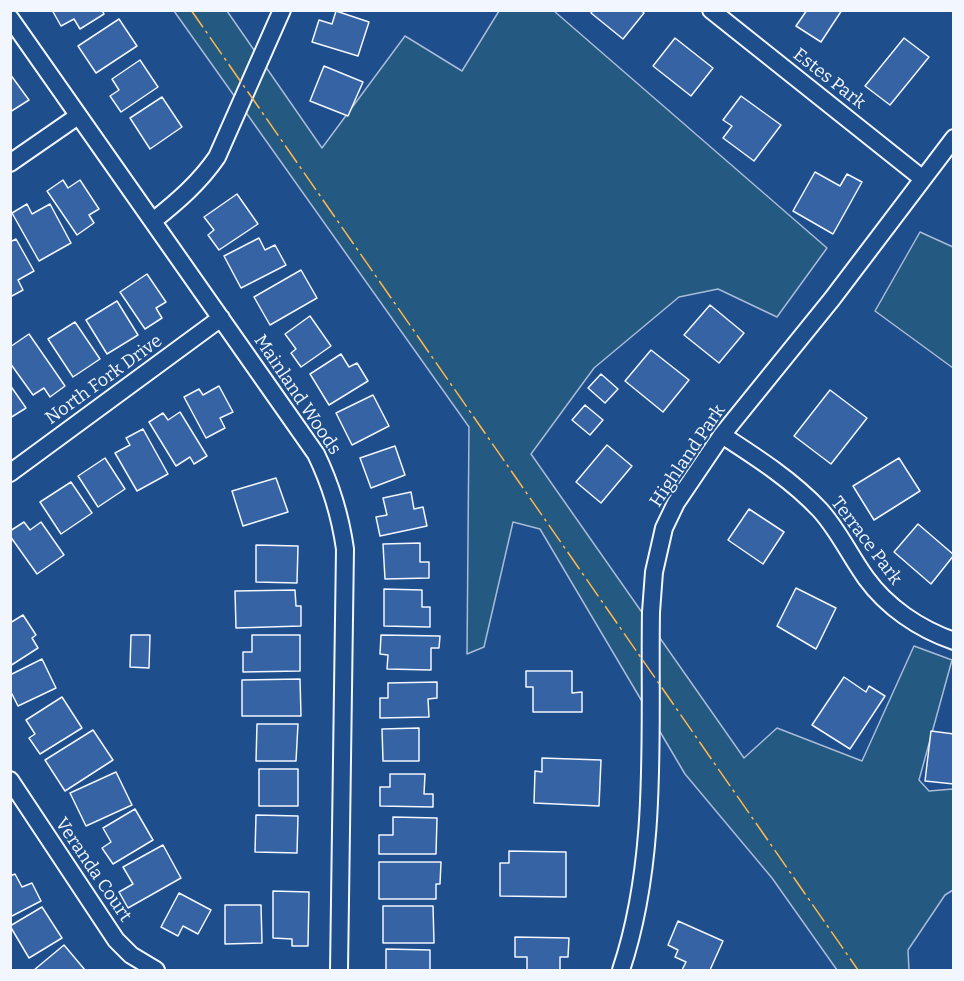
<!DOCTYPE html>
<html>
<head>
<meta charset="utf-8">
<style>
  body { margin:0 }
  #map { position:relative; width:964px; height:981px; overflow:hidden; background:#1f4e8c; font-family:Bitter,serif }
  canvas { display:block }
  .frame { position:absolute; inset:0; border:12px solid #f2f6ff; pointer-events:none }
</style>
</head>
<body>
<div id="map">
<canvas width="964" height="981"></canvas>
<div class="frame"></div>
</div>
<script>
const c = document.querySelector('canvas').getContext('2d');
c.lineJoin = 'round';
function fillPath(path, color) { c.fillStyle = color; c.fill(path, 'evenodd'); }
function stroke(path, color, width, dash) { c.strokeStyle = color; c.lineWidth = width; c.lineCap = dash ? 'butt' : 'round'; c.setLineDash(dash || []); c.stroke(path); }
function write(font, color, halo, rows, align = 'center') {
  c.font = font + ' Bitter,serif'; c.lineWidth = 4.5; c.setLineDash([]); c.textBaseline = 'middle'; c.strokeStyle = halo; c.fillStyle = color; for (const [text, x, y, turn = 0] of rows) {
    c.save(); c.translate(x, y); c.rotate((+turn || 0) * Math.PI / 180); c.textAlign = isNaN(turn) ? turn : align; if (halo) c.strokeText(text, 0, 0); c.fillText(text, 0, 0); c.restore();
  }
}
const green = new Path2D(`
  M174,11H227L322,148L405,36L462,71L499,11H554L827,248L777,317L718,289L679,297L594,368L531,454L744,758L777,728L862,761L914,646L952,660L919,780L929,791L953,789V890L945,895L908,950L909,970H837L772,878L685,774L540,529L513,522L484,647L467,654L469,427Z
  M920,232L953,247V368L875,311Z`);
const building = new Path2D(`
  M52,10H102L104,14L80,29L74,19L61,26Z
  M593,10H641L644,13L623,39L591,13Z
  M807,10H842L821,42L796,26Z
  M336,11L369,22L358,56L312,42L319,20L332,24Z
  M119,19L137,46L96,73L78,46Z
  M675,38L713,68L691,96L653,66Z
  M904,38L929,57L890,105L865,86Z
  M140,60L158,87L121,112L110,96L119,90L112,79Z
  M324,66L363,82L348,116L310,101Z
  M10,74L29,100L10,112Z
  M741,96L781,125L754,161L723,138L732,126L723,120Z
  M162,97L182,127L150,149L130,118Z
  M815,172L840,186L847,174L862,182L833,234L793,211Z
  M63,180L68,188L80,180L99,209L89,215L94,223L77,235L47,191Z
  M237,194L258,224L219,250L208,235L214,230L204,217Z
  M27,204L32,214L50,204L71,243L39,261L12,213Z
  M259,238L265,250L275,245L286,265L241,288L224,256Z
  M16,239L34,271L18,280L23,290L10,297V242Z
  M301,270L317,298L270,325L254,297Z
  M147,274L166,302L156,308L162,318L145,329L120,292Z
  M117,301L138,335L107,354L86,320Z
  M710,305L744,333L719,363L684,335Z
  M310,316L331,346L301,367L291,353L296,349L285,334Z
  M75,322L100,359L73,377L48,339Z
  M29,334L65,386L50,397L44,388L33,395L10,363V347Z
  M651,350L689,380L663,412L625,381Z
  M341,354L349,367L357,363L368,381L329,405L310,374Z
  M601,374L618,389L605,403L588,388Z
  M10,385L26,408L10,418Z
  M219,386L233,412L220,418L225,428L206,438L184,397L199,389L203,395Z
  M830,390L867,418L831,464L794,436Z
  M373,395L389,426L352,445L336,413Z
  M585,405L603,420L590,435L572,420Z
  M180,412L207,456L194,464L190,457L176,466L149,422L163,413L168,420Z
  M143,429L168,474L137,491L115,453L130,445L126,438Z
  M607,445L632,466L601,503L576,482Z
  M395,446L405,475L371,488L360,458Z
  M105,458L125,489L98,507L78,476Z
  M899,458L920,491L874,520L853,486Z
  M276,478L288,512L243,526L232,491Z
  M71,482L92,513L61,534L40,502Z
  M411,492L414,509L423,507L427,526L380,536L376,517L387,515L383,498Z
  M749,509L784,532L763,564L728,540Z
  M24,522L30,530L41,522L64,555L37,574L10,536V531Z
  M918,524L954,555L931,584L894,552Z
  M420,543V562H429V578L385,579L383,544Z
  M256,545L298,546L297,583L256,582Z
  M796,588L836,608L816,649L777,626Z
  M384,589L422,590V607H430V627L384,626Z
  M295,590L296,606H301V626L236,628L235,591Z
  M23,615L36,635L32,638L38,648L10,666V623Z
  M131,635H150L149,668L130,667Z
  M252,635H300V671L243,672V652H252Z
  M381,635L440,636L439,648H431V670L387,669L388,655L380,654Z
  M42,659L56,688L18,706L12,694L10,695V675Z
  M526,671H572V693L582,692V712H533V687H526Z
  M844,677L866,692L869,686L885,696L850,749L812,725Z
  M300,679L301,716H242V680Z
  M437,682V698L428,699L429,717L380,718V698H388V683Z
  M62,697L82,728L40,754L29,738L35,734L26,720Z
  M257,724H298L296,761H256Z
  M419,728V761H383L382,729Z
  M93,730L113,760L65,791L45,760Z
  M931,731L954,734V784L925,781Z
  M542,758L601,760L599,806L534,803L535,771L542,772Z
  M259,769H298V806H259Z
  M116,772L132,805L86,826L70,793Z
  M390,774H425L424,794H433V807L380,806V787H390Z
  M135,809L153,840L113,864L102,848L111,842L103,828Z
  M256,815L298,816L297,853L255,852Z
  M393,817L437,818L436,854H379V835H393Z
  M163,845L181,878L128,908L119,892L133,884L123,867Z
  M509,851L566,852V897L500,896V863H509Z
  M379,862H441L440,884H436V899H379Z
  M15,874L22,887L32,883L41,901L10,917V876Z
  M273,891L309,892L308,946H292V939L273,938Z
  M179,893L211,910L198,934L183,926L178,936L161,927Z
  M225,905H261L262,943L225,944Z
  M383,906H433L434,943H383Z
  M42,907L62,938L29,958L10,926Z
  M678,921L723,941L710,970H682L686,962L675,957L678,950L668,945Z
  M515,937L569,938L568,957H560V970H527V957H515Z
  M64,945L85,970H34Z
  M386,949L430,950V970H386Z`);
const street = new Path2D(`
  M711,10L923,179
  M10,18L316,454C331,485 340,514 345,549L339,970
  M10,163L78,116
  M153,221C178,201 199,183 217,157L282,10
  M722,435C756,457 792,480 820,510C839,531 850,556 866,578C887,607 919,629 954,641
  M10,473L221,318
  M10,780L116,940L131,955L156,970
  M621,970C659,857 649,730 651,612L654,572L664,528L676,503L722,435L832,299L954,138`);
const power = new Path2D(`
  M191,10L858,970`);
const streetNames = [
  ["Estes Park",829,79,38],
  ["North Fork Drive",104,380,-36],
  ["Mainland Woods",297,395,56],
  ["Highland Park",688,456,-56],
  ["Terrace Park",866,541,53],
  ["Veranda Court",93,870,56]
];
fillPath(green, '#245a82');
stroke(green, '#a8bbd7', 1.5);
fillPath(building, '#3563a3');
stroke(building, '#f2f6ff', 1.5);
stroke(street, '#f2f6ff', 20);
stroke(street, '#1f4e8c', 16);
stroke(power, '#ffb74d', 1.5, [21, 4.5, 3, 4.5]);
write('18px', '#f2f6ff', '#1f4e8c', streetNames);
</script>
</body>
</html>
